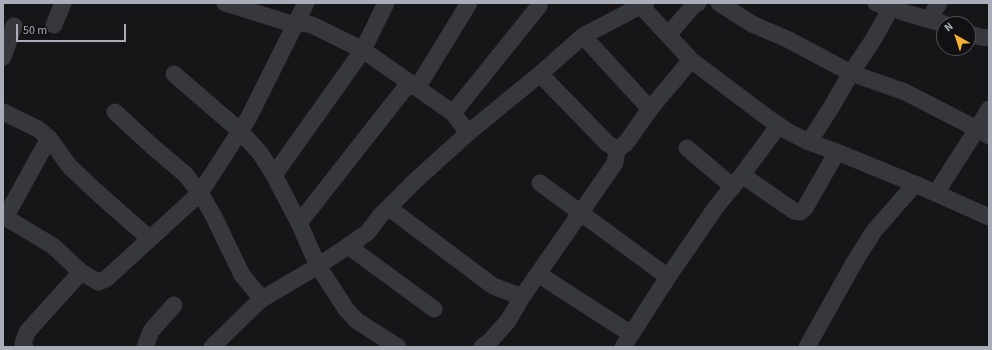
<!DOCTYPE html>
<html>
<head>
<meta charset="utf-8">
<style>
  body { margin:0 }
  #map { position:relative; width:992px; height:350px; overflow:hidden; background:#161618; font-family:"Source Sans 3",sans-serif }
  canvas { display:block }
  .frame { position:absolute; inset:0; border:4px solid #a8adb8; pointer-events:none }
  .north { position:absolute; left:936px; top:16px; width:40px; height:40px; box-sizing:border-box; background:#111113; border:1px solid #4d4f55; border-radius:50%; rotate:321deg; font-size:11px; font-weight:700; line-height:16px; text-align:center; color:#a8adb8 }
  .north::after { content:''; display:block; margin:auto; width:14px; height:18px; background:#f2b134; clip-path:polygon(50% 0,100% 100%,50% 72%,0 100%) }
  .scale { position:absolute; left:16px; top:24px; width:110px; height:18px; box-sizing:border-box; border:2px solid #a8adb8; border-top:0; padding-left:5px; font-size:12px; line-height:14px; white-space:nowrap; color:#a8adb8; -webkit-text-stroke:3px #111113; paint-order:stroke }
</style>
</head>
<body>
<div id="map">
<canvas width="992" height="350"></canvas>
<div class="frame"></div>
<div class="north">N</div>
<div class="scale">50 m</div>
</div>
<script>
const c = document.querySelector('canvas').getContext('2d');
c.lineJoin = 'round';
function stroke(path, color, width, dash) { c.strokeStyle = color; c.lineWidth = width; c.lineCap = dash ? 'butt' : 'round'; c.setLineDash(dash || []); c.stroke(path); }
const street = new Path2D(`
  M225,3L295,25L303,23L312,25L363,50L453,113L468,133
  M306,3L249,117L240,131L260,153L274,175L299,223L318,266L346,309L357,321L398,347
  M719,3L752,24L787,39L851,73L905,92L977,129L989,109
  M876,3L903,12L944,24
  M641,6L691,60L768,118L787,131L809,142L837,152L915,184L989,217
  M929,19L939,3
  M54,25L63,3
  M968,33L980,37L989,38
  M668,35L694,5L698,3
  M583,36L650,109
  M3,57L14,26
  M540,74L607,143L617,150L626,143L650,109L691,60
  M417,88L469,3
  M3,112L38,129L49,138L70,167L100,195L150,239
  M115,112L153,147L185,174L200,193L213,215L242,275L262,299
  M453,113L539,6
  M809,142L832,106L851,73L873,40L891,8
  M687,148L733,187
  M274,175L363,50L386,3
  M742,175L794,211L800,212L805,208L837,152
  M540,183L668,277
  M936,193L977,129L989,136
  M389,208L493,286L522,297L615,163L617,150
  M3,216L53,246L81,272L98,282L106,279L200,193L240,131L174,74
  M5,218L49,138
  M299,223L409,83
  M348,246L434,309
  M538,274L631,334
  M25,347L23,343L27,332L81,272
  M145,347L151,331L174,305
  M212,347L250,310L262,299L318,266L348,246L368,232L380,216L415,181L468,133L540,74L583,36L646,3
  M482,347L490,341L508,321L522,297
  M623,347L668,277L716,207L742,175L779,125
  M807,347L855,261L874,231L915,184`);
stroke(street, '#37383d', 17);
</script>
</body>
</html>
